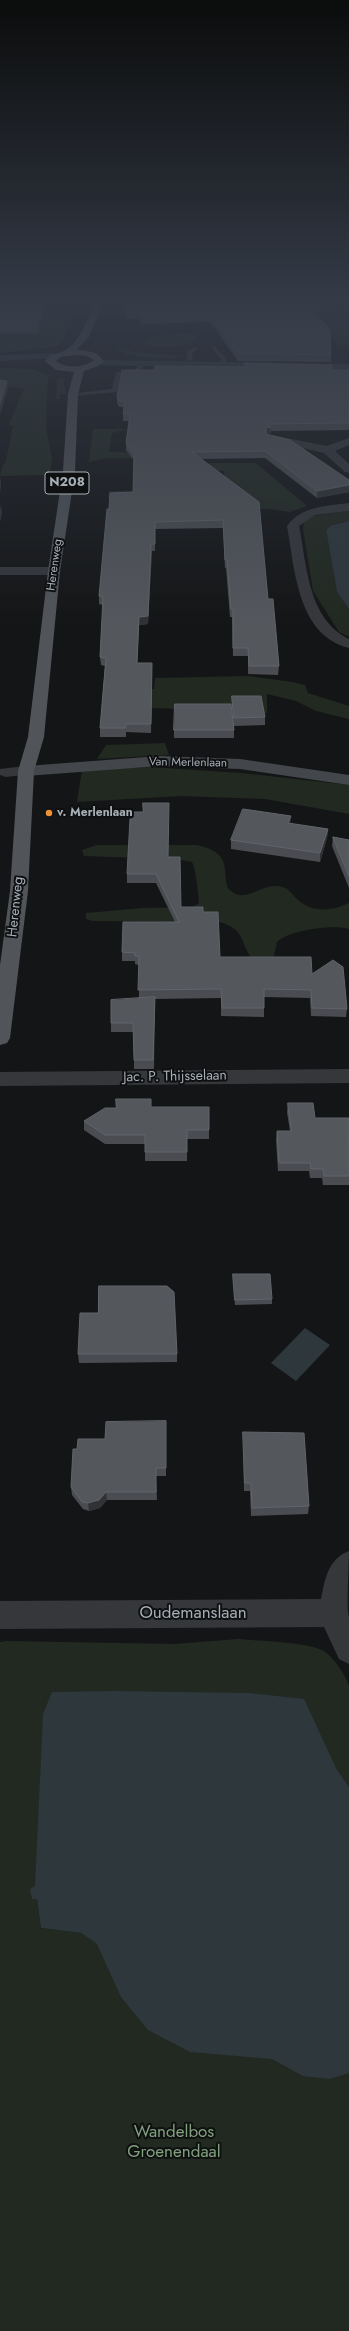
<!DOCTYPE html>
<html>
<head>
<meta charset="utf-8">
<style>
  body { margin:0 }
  canvas { display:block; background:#141516 }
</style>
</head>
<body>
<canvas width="349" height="2331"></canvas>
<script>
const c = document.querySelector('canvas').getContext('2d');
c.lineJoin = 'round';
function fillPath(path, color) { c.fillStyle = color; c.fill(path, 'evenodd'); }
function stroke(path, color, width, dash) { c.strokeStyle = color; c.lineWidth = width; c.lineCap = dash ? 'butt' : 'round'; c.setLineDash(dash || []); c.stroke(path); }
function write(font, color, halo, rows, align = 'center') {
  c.font = font + ' Jost,sans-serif'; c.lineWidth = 4; c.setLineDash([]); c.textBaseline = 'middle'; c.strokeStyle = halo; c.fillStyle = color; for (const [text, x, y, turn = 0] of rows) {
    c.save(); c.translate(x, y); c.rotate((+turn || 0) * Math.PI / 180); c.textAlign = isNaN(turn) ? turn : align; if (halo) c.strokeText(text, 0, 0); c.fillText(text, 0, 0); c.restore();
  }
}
const green = new Path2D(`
  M248,298H349V345L334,344L337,341Z
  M77,301L81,305L58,346L0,353V304L67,305Z
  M183,333L193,334L197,339C185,346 155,352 144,341L155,336Z
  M117,347L134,352L184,356C178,361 119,358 117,347Z
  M0,368L33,369L48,375L46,429L52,458L50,475L0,476L2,467L6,461L13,426L9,425L24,388L0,387Z
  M57,378H63L66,394L60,395V399H56Z
  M93,429H128L112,433L109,452L170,453L161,459L107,458L89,462Z
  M179,463H256L307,506L290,512L269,509L165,507L164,498H108L109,491L173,492L225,498L224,471L179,470Z
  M349,511V521L334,524L326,530L337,592L349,609V637L339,632L313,591L303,528L304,521L313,516Z
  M249,676L292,682L305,685L308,693L349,706V719L316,711L296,701L267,694V713L254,712L247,703C215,714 180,708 146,708L127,689H154L155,678Z
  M165,743L169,755L97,759L106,745Z
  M150,767L242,773L349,785V814L265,799L181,796L77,802L82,770Z
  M97,845H196C239,853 218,880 231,891C245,903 261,885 275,886C291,886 291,896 302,903C316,913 335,910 349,903V929C334,924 289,930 277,942L274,956L271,960L252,959C239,940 245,929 219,922L92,921L86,919V913L143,908L193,907L199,903C198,892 196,869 192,862L176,859L84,856L82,850Z
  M238,1639C257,1641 309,1642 324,1651C334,1658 345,1674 349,1686V1787L336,1768L30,1889L37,1898L41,1928L81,1933L97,1944L349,1918V2331H0V1642L5,1641L174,1644Z`);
const water = new Path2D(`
  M349,521V609L337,592L326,530L332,525Z
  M305,1328L330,1345L296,1381L271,1363Z
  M114,1691L249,1693L304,1699L336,1768L349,1787V2073L330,2079L303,2076L272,2059L190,2052L148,2030L121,1997L97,1944L81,1933L41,1928L37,1899H32L30,1889L35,1886L43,1714L52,1692Z`);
const service = new Path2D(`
  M99,298H149L150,299L101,301Z
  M195,347L198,349L193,352L192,360L187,361V351Z
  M211,347H215L226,358L225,366H221V359Z
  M140,362L145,363L138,374L121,375L117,392L73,396L70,394L112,389L116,372L134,371Z`);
const minor = new Path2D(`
  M0,298H71L72,300L68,303L0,302Z
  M54,353L59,356L57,358L0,361V355Z
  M271,435L327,446L349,438V445L335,451L349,464V473L345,472L324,453L267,440V436Z
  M349,503V511L315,515L299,526C307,566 308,619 349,639V648C297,635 295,569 287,526C301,506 327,506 349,503Z
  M0,567H54L60,571L54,575H0Z
  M26,766L32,768L34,771L32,774L6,777L0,775V769Z
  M349,1069V1083L0,1086V1072Z
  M349,1551C349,1562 346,1612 349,1617V1664L339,1659L324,1627L0,1629V1601L321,1599C325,1579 328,1559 349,1551Z`);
const tertiary = new Path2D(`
  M97,360L349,364V370L94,365V361Z`);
const secondary = new Path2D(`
  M160,756L240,759L349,775V785L240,769L160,766L26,776L20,774L18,771L20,768L26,766Z`);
const primary = new Path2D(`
  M96,298H105L89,337L77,349L96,353L104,361L98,366L84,371L78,394L75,471L60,571L44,737L34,771L28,891L10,1038L7,1043L0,1045V965L10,891L18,771L28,737L48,571L63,471L68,394L74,372L56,370L45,361C51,354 56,354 64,351C80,344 90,314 96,298ZM77,355L87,356L94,360C84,368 66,369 56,361L61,357Z`);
const wall = new Path2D(`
  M0,298L46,304L39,333H0Z
  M128,298H345L319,317L331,355V362L238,361L210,322L141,324L140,319H126L125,312Z
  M244,363L332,370H349V430L271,431L270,434H268L349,480V492L317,498L265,458L201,459L268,599L279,666L278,675L248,674V656H233L232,617H230L226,568H225L223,528L155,529V551H152L148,624L139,625L137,663L152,671L151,733L126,732V737H100V728L105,666L101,665L100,657L103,605L99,604V596L109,509L133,492L134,460L126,450V443L129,421H123V414L124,407H119L117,403V396L154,370L244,367Z
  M232,696L265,717V725L234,726V738H174V730L233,722L232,704Z
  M291,816L290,824L328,829L327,838L320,862L231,849V840Z
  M333,837L349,840V888L332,846Z
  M169,857L181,907L203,912L220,957L312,974L347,1009L346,1017L311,1016L310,998L264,997V1017L221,1016V998L155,999L154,1069H134V1032H111V1023L139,998V965L135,964V961H122V952L175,922L156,883H127V874Z
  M151,1099V1107L209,1130V1139H187V1161H145V1144H105L84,1130V1121L116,1108Z
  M288,1103L315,1118H349V1185H323L322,1178H310L309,1171H278L276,1140L277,1131H290L287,1112Z
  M233,1274L272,1299V1304L235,1305L233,1279Z
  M78,1354H177V1362L79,1363Z
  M166,1421V1476H156L157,1500H107L100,1508L89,1511L83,1509L72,1495L71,1487L77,1449L105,1439Z
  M243,1432L309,1506L308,1514L251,1516L250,1491H244L243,1440Z`);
const shadedWall = new Path2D(`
  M45,298H46V304L39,333L38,325Z
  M336,298H345L312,322V314Z
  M7,381L8,389L0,415V404Z
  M271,427L270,434L266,435V428Z
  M1,478V487L0,492V480Z
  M349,485V492L317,498V491Z
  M1,505L2,514L0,522V509Z
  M151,544L148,624L139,625L137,671L139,617Z
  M291,816L290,825L288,823Z
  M328,829L327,838L320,862V853Z
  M106,1492L107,1500L100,1508L89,1511L88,1503Z`);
const building = new Path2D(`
  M0,298H45L38,325H0Z
  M128,298H336L312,314L319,317L330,330L331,355L238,353L210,315L141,316L139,312H125Z
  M244,363L332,365V370H349V423L267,424L271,427L266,428V434L290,440L349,480V485L317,491L265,451L192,452L259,502L268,599H273L279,666H249L248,648H233V609H231L227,560H225L223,520L155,522V544H151L148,616L139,617L137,663H152L151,724H126L125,728H100L106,658L100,657L103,597L99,596L107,509H109L110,493L133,492L134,454L126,443L130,414H123L125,401H119L117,396L122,370H154L155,366H160L247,367Z
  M0,380L7,381L0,404Z
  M232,696H261L265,717L234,718Z
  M175,704H231L234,730H174Z
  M143,803H169L168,857H180L181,907H203V912H218L220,957H311L312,974L333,960L343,967L347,1009L312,1008L311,990L264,989V1008H222L221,989L138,990L139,956H135V953L122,952L123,922H179L156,874H127L130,819H133V812H143Z
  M243,809L291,816L288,823L328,829L320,853L231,840Z
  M333,837L349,840V876Z
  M155,997L153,1060H134L133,1023H111V1000Z
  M116,1099H151V1107H209V1130H187V1152H145V1135H105L84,1121L105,1108H116Z
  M288,1103H313L315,1118H349V1140H348L349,1148V1176H324L323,1169H311L310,1163H279L277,1131H291Z
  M233,1274H270L272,1299L235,1300Z
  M99,1286H167L174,1292L177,1354H78L80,1313H98Z
  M166,1421V1468H156V1492H106L99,1500L88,1503L82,1502L71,1487L73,1449H77L78,1439H105L106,1422Z
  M243,1432L304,1433L309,1506L252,1508L251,1483H245Z`);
const markers = [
  [49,813,4,"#ed9135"]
];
const farStreetnames = [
  ["Herenweg",55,565,-82],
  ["Van Merlenlaan",188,763,1]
];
const farPoinames = [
  ["v. Merlenlaan",57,813]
];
const shields = [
  [67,483,44]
];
const shieldNames = [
  ["N208",67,483]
];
const streetNames = [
  ["Herenweg",16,907,-84],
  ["Jac. P. Thijsselaan",175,1077,-1]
];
const nearStreetnames = [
  ["Oudemanslaan",193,1614]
];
const nearParknames = [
  ["Wandelbos",174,2133],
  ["Groenendaal",174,2153]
];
fillPath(green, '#212921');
fillPath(water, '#2d373c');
fillPath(service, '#35373b');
fillPath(minor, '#35373b');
fillPath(tertiary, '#35373b');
fillPath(secondary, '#43464b');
fillPath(primary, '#51555a');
fillPath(wall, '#4a4c51');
fillPath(shadedWall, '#303235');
fillPath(building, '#54575c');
stroke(building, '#61646a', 1);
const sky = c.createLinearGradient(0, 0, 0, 625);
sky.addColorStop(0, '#0b0c0c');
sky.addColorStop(0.48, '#343b47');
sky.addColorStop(1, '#343b4700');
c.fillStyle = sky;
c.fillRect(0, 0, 349, 625);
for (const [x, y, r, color] of markers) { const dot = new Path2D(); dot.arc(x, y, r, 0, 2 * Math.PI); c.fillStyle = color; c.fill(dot); stroke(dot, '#0f1011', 1.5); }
write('12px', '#a6aeb6', '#0f1011', farStreetnames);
write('bold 12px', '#a6aeb6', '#0f1011', farPoinames, 'left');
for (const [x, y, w] of shields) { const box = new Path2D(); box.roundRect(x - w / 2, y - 11, w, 22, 3); c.fillStyle = '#0f1011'; c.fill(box); stroke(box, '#a6aeb6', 1); }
write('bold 13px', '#a6aeb6', null, shieldNames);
write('14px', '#a6aeb6', '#0f1011', streetNames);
write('17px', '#a6aeb6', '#0f1011', nearStreetnames);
write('17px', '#81a17e', '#0f1011', nearParknames);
</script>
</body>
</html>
